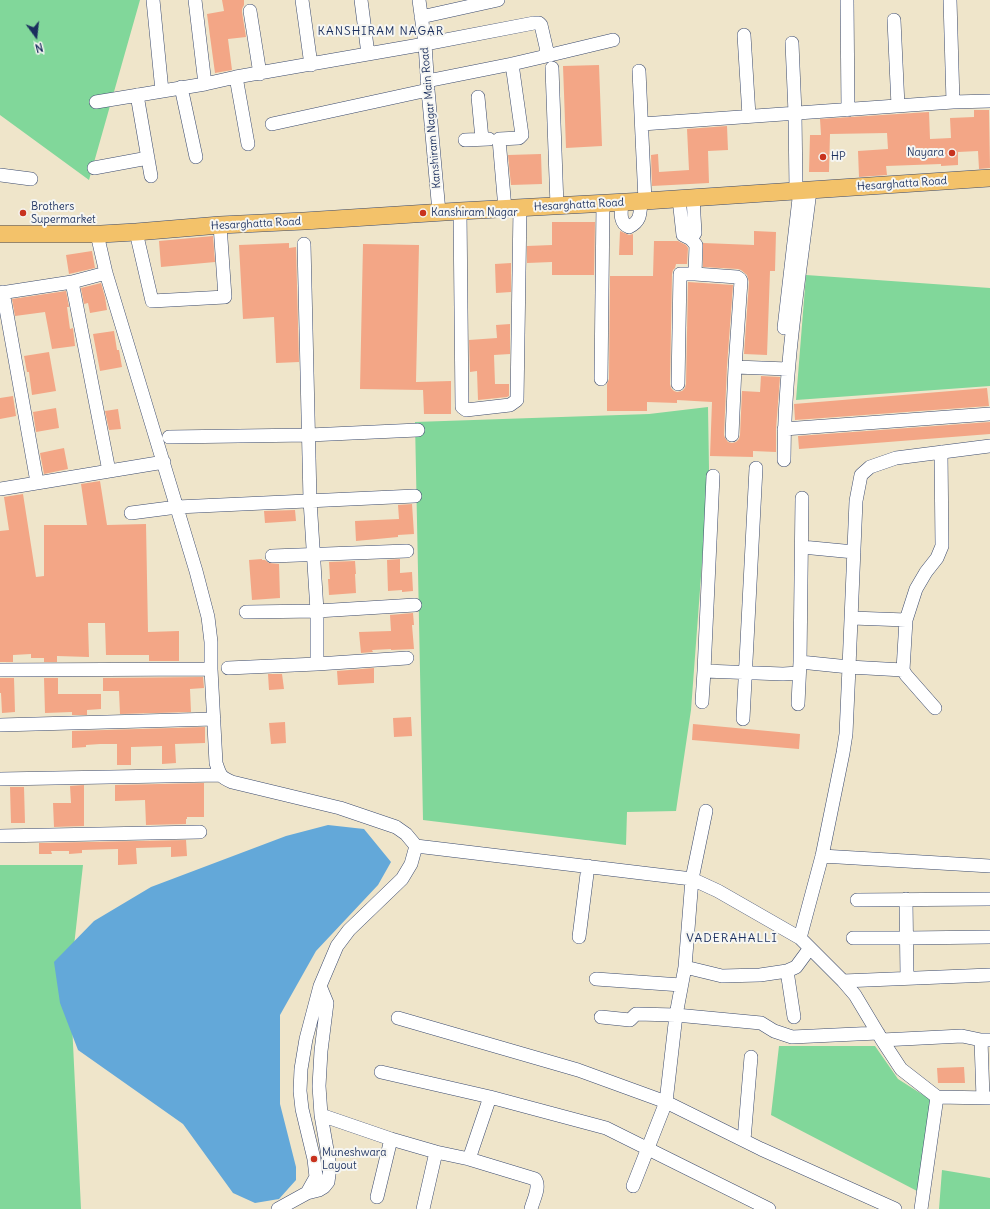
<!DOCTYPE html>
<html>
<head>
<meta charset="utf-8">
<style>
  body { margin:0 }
  #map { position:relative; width:990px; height:1209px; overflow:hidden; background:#efe5ca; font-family:Delius,sans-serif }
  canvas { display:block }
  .north { position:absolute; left:16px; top:16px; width:40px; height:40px; -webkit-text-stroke:3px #f6f6f2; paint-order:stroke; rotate:165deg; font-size:11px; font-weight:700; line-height:16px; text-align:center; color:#1b2f5e }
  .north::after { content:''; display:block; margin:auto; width:14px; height:18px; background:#1b2f5e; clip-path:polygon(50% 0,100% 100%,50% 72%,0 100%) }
</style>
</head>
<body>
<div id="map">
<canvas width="990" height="1209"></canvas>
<div class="north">N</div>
</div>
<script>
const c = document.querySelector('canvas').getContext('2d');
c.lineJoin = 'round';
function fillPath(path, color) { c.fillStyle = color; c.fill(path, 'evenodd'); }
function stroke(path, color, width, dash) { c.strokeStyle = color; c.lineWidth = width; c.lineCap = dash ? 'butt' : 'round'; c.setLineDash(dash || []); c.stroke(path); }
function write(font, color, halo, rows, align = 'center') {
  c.font = font + ' Delius,sans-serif'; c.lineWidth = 4; c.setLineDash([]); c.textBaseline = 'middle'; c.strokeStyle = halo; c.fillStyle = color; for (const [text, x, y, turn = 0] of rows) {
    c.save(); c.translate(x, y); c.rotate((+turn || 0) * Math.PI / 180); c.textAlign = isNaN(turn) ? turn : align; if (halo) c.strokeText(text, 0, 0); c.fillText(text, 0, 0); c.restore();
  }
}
const green = new Path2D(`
  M0,0H140L89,180L0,115Z
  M806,275L990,288V386L796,400Z
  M708,407L709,469L691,710L676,811L627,812L626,845L423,820L415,422L649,414Z
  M0,865H83L70,982L81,1209H0Z
  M779,1046H875L898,1079L931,1100L919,1192L771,1115Z
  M942,1170L990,1178V1209H939Z`);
const water = new Path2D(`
  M328,825L364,829L391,862L378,885L316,951L280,1015V1104L296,1167V1180L279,1199L255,1203L233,1193L183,1124L78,1050L60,1003L54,962L94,921L151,887L286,836Z`);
const building = new Path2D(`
  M222,0H244V5L242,9V12L246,37L228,39L232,70L215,73L207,14L224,11Z
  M599,65L602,146L566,148L563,66Z
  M974,110H989L990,168L979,169L978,151L958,152V165L941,166V164L886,166L887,175L859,177L858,151L888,149L887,133L830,134L829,172H809L810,135H821L820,119L929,112L930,139L951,138L950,118L974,117Z
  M727,126L728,150L708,151L709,183L652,186L651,155L658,154L659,172L689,170L687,129Z
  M541,154L542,184L511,185L508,155Z
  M552,222H595L594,275H552V262L527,263V246L552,245Z
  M620,231L629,235L633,234V255H619Z
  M754,231L776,232L775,271H770L767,355L744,354L749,282L747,275L741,270L738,269L703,267V243L754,245Z
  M213,236L215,262L161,267L159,241Z
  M654,241H678L686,245L688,248L687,264H676L675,268L673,270L672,274L670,384L671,388L674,391L677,392L682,391L685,388L686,384L688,282L733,285L727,366L724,435L725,438L728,442L732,443L736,442L739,439L740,435L742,391L760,392L761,376L780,377L776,429V452L753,451V457L710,456L712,402L677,400V403L647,402V411H607V384L609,379L610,276H653Z
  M289,243V248L296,247L299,362L276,363L274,317L243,319L239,245Z
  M363,244L419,245L416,382L451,381V414H424L423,390L360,389Z
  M92,251L95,268L69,274L66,255Z
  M511,263V292L496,293L495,264Z
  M101,283L105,297L107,310L90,313L88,303L84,304L81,288Z
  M66,291L69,307H67L70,329L73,328L75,346L52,349L45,312L15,316L12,299Z
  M510,324V354L494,355L495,384H509V396L507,397L478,400L477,371L470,372L469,340L497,338L496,325Z
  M114,331L117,350H119L122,367L100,371L93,334Z
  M49,352L56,391L32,395L29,372H27L24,356Z
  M987,388L989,406L795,420L794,404Z
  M13,396L16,416L0,419V398Z
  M56,408L59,428L36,432L33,412Z
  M118,409L121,429L109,430L105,411Z
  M990,422V434L799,449L798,436Z
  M64,448L68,469L44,474L40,453Z
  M100,481L107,525L146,524L148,632L179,631V661H149V655H106L105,623H88L89,657L57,656V662H44V658H31V654L13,655V662H0V531L9,530L4,497L23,494L36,577L44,576V525H87L81,484Z
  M412,504L414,534L398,535V537L356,541L355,521L399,519L398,505Z
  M295,510L296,521L265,523L264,511Z
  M262,559V560H265L269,563L279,564L280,598L252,600L249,560Z
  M400,559V573L412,572L413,591L402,592V590L388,591L387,560Z
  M355,561L356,574H355L356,593L329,595L328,579H330L329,562Z
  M413,613L414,625H412L414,649L391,650V649L372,650L373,652L361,653L359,632L391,631L390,615Z
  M374,668V683L338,685L337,671Z
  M268,674H282L284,689L269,690Z
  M203,677L204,688L190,689L191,712L120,714L119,691H103V678Z
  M0,678H14L15,712L2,713L1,693H0Z
  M44,678H58V694H101V709L87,710V715H72V712L45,713Z
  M411,717L412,736L394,737L393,718Z
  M285,722L286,743L271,744L269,723Z
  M693,724L800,734L799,749L692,740Z
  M205,727V743L175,744L176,763L162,764V746L131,747V765H117V744H100L86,745V747L72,748V731Z
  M204,783V817H187V819H186V824L146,825L145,800L115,801V785Z
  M84,785V826L54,827L53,803H71L70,786Z
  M10,787H24L25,823H11Z
  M186,840L187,856L171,857V847L136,848L137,864L118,865V849L82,850V853L69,854V851H51L52,854H39V843Z
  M964,1067L965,1083H938L937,1068Z`);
const minor = new Path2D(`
  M153,0L162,91
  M195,0L205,84
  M302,0L311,65
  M361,0L368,54
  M419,0L425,44L428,90L439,212
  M847,0L848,110
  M950,0L953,102
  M250,11L260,74
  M421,17L498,0
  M894,20L898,106
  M744,35L749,116
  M792,43L795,113L796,190
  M542,57L613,40
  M552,68L557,206
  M639,71L645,201
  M236,77L248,144
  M181,87L196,157
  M137,95L151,176
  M478,97L482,139
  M96,102L205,84L236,77L425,44L534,23H539L541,25L547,51L545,55L542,57L512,64L427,81
  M272,124L428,90
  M642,124L953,102L990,101
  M465,140L489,139
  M94,168L148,158
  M0,175L31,179
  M679,199L683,235L691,239L696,245L695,274L737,277L740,279L741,281L735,367
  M622,202C621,212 619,223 629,227C641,221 640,214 641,201
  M505,209L499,139L519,138L522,135L512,64
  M460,211L462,407L466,410L510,405L517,400L520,208
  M136,232L152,301L225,297L220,225
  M97,234L106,273L196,571L208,617L211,642V669L216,763C220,775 220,777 232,782L340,808L396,827L406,834L416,846L411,864L402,879L349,930L337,946L320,986L306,1039L301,1069L300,1091L302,1109L314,1159L316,1177L307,1193L278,1209
  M691,239L695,233L693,198
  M304,244L310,500L317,611V664
  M72,282L106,273
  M3,292L37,482
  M0,293L72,282L109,471
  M784,328L800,190
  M601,379L603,203
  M678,384L680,274H695
  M784,429L990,414
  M732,435L735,367L788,369
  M169,437L309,435L418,430
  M784,460C784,370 799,280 810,191
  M0,489L164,462
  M131,513L177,507L415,496
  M802,547L854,552
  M272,556L407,551
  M246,612L317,611L415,605
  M852,618L906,620
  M800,662L849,667L903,670
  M228,668L317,664L407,658
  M0,670L211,669
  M704,671L713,476
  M702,702L704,671L783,674L799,673
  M798,704L800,662L802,498
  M935,708L906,675L903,670L906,620L916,589L926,572L937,558L942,546L941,452
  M743,719L756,468
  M0,725L214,719
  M0,779L220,775
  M0,836L200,832
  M416,846L692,879L718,891L800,938L843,981L855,995L882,1040L901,1069L937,1097L921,1209
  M822,856L990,866
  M906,899L907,978
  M857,900L990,899
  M579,937L588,866
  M800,938L822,856L843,753L846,734L849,667L856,501L861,475L870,467L896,458L990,446
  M853,938H906L990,937
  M685,967L722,976L760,975L787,971L796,967L810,948
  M787,971L794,1017
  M596,979L681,985
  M843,981L990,975
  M320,986L327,1003L321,1051L319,1086L321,1115
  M601,1017L630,1020L636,1014L676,1015L761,1023L774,1031L792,1037L878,1033
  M398,1018L578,1070L666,1102L761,1149L895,1209
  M882,1040L962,1036L981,1040H990
  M981,1040L983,1098
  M381,1072L490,1097L606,1128L769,1209
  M937,1097L990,1098
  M744,1140L751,1057
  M469,1159L490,1097
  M633,1186L666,1102L676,1015L685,967L692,879L706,811
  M307,1193L319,1190L324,1187L328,1182L330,1167L321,1115L391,1139L436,1152L469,1159L535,1179C541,1187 533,1200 531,1209
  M377,1197L391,1139
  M423,1209L436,1152`);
const major = new Path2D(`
  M0,234H101L136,232L220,225L304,221L460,211L645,201L990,178`);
const markers = [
  [952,153,4,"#c8321e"],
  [823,157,4,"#c8321e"],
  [23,213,4,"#c8321e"],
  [423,213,4,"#c8321e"],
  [314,1159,4,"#c8321e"]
];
const streetNames = [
  ["Kanshiram Nagar Main Road",431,118,-95],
  ["Hesarghatta Road",902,184,-4],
  ["Hesarghatta Road",579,205,-3],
  ["Hesarghatta Road",256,224,-3]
];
const poiNames = [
  ["Nayara",944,153,"right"],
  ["HP",831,157],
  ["Brothers",31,207],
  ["Supermarket",31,220],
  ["Kanshiram Nagar",431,213],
  ["Muneshwara",322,1153],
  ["Layout",322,1166]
];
const neighbourhoodNames = [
  ["KANSHIRAM NAGAR",381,32],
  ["VADERAHALLI",732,939]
];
fillPath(green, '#81d79a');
fillPath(water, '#63a8d9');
fillPath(building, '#f3a686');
stroke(minor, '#3b4a6e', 14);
stroke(major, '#3b4a6e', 18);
stroke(minor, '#fff', 13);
stroke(major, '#f3c26a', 17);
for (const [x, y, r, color] of markers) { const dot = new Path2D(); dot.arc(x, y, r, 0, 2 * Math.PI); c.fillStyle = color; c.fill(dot); stroke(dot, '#f6f6f2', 1.5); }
write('11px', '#1b2f5e', '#f6f6f2', streetNames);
write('11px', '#1b2f5e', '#f6f6f2', poiNames, 'left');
c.letterSpacing = '1px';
write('12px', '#1b2f5e', '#f6f6f2', neighbourhoodNames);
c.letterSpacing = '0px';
</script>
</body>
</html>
